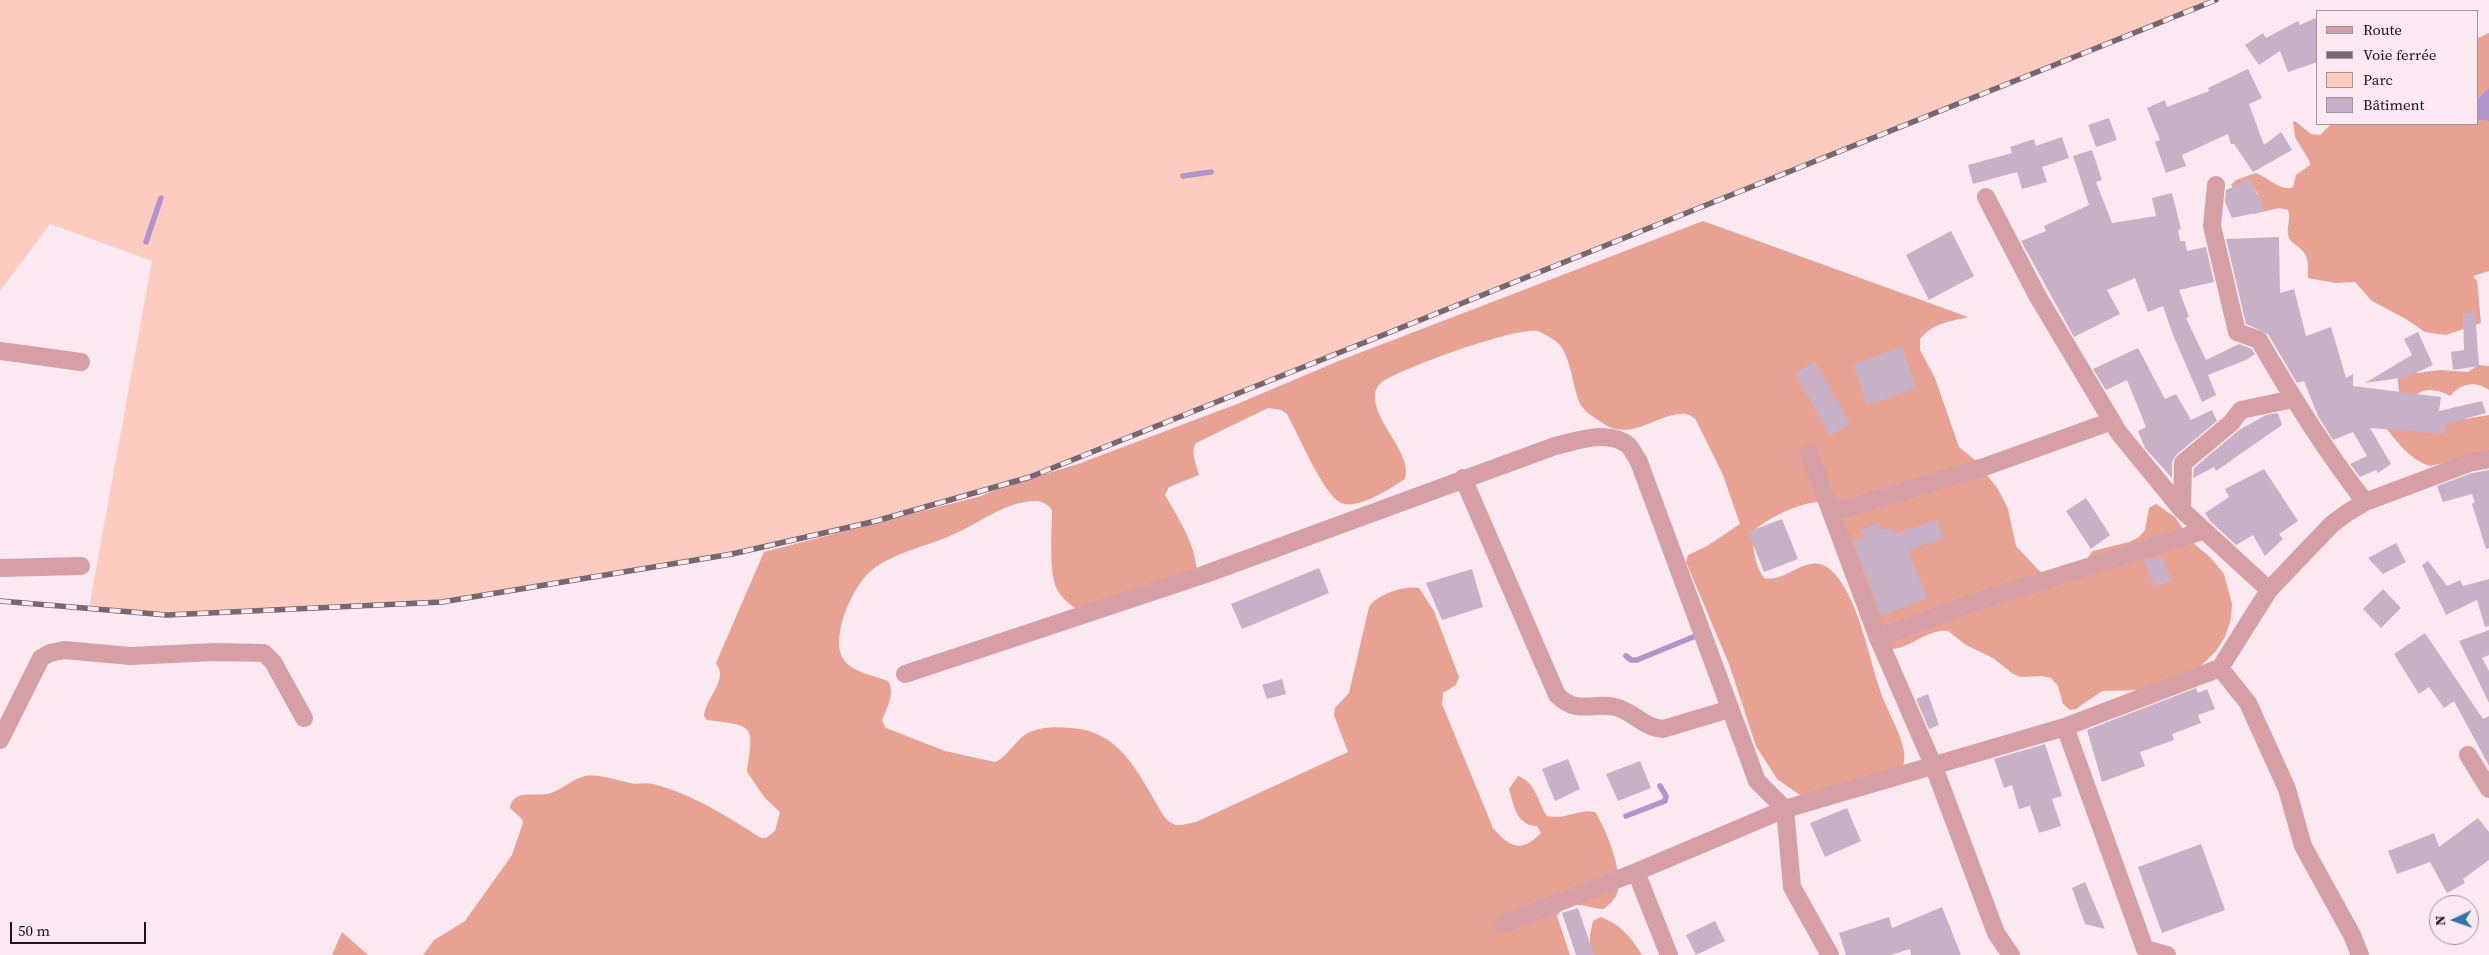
<!DOCTYPE html>
<html>
<head>
<meta charset="utf-8">
<style>
  body { margin:0 }
  #map { position:relative; width:2489px; height:955px; overflow:hidden; background:#fbe8f0; font-family:"Source Serif 4",serif }
  canvas { display:block }
  .legend { position:absolute; left:2316px; top:10px; width:162px; height:115px; box-sizing:border-box; background:#fbe8f0; border:1px solid #a3939a; margin:0; padding:6px 9px; list-style:none; font-size:15px; color:#1e1318 }
  .legend li { display:flex; align-items:center; gap:10px; height:25px }
  .legend b { width:25px; border:1px solid #a3939a }
  .north { position:absolute; left:2429px; top:895px; width:50px; height:50px; box-sizing:border-box; background:#fbe8f0; border:1px solid #a3939a; border-radius:50%; rotate:267deg; font-size:14px; font-weight:700; line-height:20px; text-align:center; color:#1e1318 }
  .north::after { content:''; display:block; margin:auto; width:18px; height:22px; background:#3176ab; clip-path:polygon(50% 0,100% 100%,50% 72%,0 100%) }
  .scale { position:absolute; left:10px; top:922px; width:136px; height:22px; box-sizing:border-box; border:2px solid #1e1318; border-top:0; padding-left:6px; font-size:15px; line-height:18px; white-space:nowrap; color:#1e1318; -webkit-text-stroke:4px #fbe8f0; paint-order:stroke }
</style>
</head>
<body>
<div id="map">
<canvas width="2489" height="955"></canvas>
<ul class="legend">
<li><b style="height:6px;background:#d69fa5"></b>Route</li>
<li><b style="height:6px;background:#76686e"></b>Voie ferrée</li>
<li><b style="height:14px;background:#fecbc0"></b>Parc</li>
<li><b style="height:14px;background:#c8b1c6"></b>Bâtiment</li>
</ul>
<div class="north">N</div>
<div class="scale">50 m</div>
</div>
<script>
const c = document.querySelector('canvas').getContext('2d');
c.lineJoin = 'round';
function fillPath(path, color) { c.fillStyle = color; c.fill(path, 'evenodd'); }
function stroke(path, color, width, dash) { c.strokeStyle = color; c.lineWidth = width; c.lineCap = dash ? 'butt' : 'round'; c.setLineDash(dash || []); c.stroke(path); }
const green = new Path2D(`
  M0,0H2216L1030,477L876,521L732,554L442,602L167,615L89,608L152,261L50,224L0,291Z`);
const forest = new Path2D(`
  M2489,33V271L2473,276L2477,281L2481,323L2446,335L2425,332L2406,319L2372,301L2355,282L2335,283L2308,278C2308,265 2310,255 2297,246C2294,243 2291,242 2289,238C2285,228 2292,220 2288,210L2279,208L2254,214L2250,208L2258,194L2250,182L2235,189L2231,185L2236,180L2256,173C2267,177 2283,193 2293,187L2296,175L2310,165V162L2295,137L2293,122L2295,121L2311,134L2320,135L2331,124H2478V38Z
  M1703,221L1968,317C1949,322 1933,323 1920,339V350L1935,378L1959,447L1975,460L1998,489L2008,509L2016,546L2047,579L2081,566L2093,551L2129,542L2139,537L2145,530L2149,508L2156,504L2175,517L2192,542L2210,557L2224,574L2232,604L2231,619L2225,637L2216,651L2200,667L2143,690L2102,691L2076,709L2070,710L2063,704L2058,686L2051,678L2042,676L2021,677L2013,674L1993,658L1966,645L1948,631C1925,628 1907,653 1887,648L1822,502C1802,501 1768,518 1753,531C1752,547 1755,565 1764,578C1785,583 1805,555 1825,566C1835,571 1842,583 1847,592C1863,622 1869,658 1880,690C1886,709 1898,727 1903,747C1905,755 1905,761 1902,769L1804,798L1777,779L1756,746L1729,664L1686,562L1688,555L1707,546L1740,524L1723,475L1696,420C1675,397 1636,446 1604,424C1598,419 1588,415 1583,408C1572,396 1573,351 1554,340C1549,337 1542,332 1537,331C1515,327 1402,368 1382,382C1379,384 1375,390 1375,394C1372,421 1413,453 1405,479C1391,488 1358,510 1341,503C1323,494 1298,434 1287,414L1281,410L1268,408L1196,443C1190,452 1197,466 1199,475L1169,487L1165,495C1179,519 1197,547 1197,575L1078,610C1070,605 1063,599 1058,591C1048,575 1052,530 1052,510C1049,505 1042,501 1036,501C1005,501 979,524 952,535C925,547 895,552 872,570C853,585 829,638 844,660C852,672 875,676 888,681C896,693 886,709 882,721L886,728L945,751L995,762C1010,756 1016,736 1033,731C1045,726 1059,727 1071,728C1123,731 1140,778 1164,816C1173,829 1182,825 1196,822L1348,752L1334,715L1335,708L1349,693L1369,607C1377,594 1405,585 1419,588L1434,611L1459,677L1456,685L1443,693L1442,704L1493,828C1510,847 1520,854 1541,833L1537,826C1517,826 1514,806 1509,789L1518,776C1536,782 1538,803 1547,816C1566,820 1581,808 1595,812C1606,828 1625,877 1617,894C1614,901 1609,904 1604,909C1584,909 1572,896 1557,916L1570,955H423L434,940L465,921L512,855L523,823L522,819L510,808C514,787 536,798 551,793C563,789 572,779 585,776C600,774 616,780 630,783C637,785 645,782 653,784C692,794 727,816 761,838H766L775,831L780,812L765,798L747,772C754,724 755,726 707,720L704,716C706,697 729,680 716,663L764,552L981,496L1002,487L1078,464L1237,404L1341,360Z
  M2406,360L2417,373L2441,370L2468,372L2478,365L2489,366V390C2474,380 2461,384 2450,396C2433,387 2422,388 2407,401H2400L2396,364Z
  M2454,410L2465,419L2489,415V454L2430,466C2407,459 2394,437 2379,419L2419,418Z
  M1601,917C1620,924 1632,938 1642,955H1590V935L1593,921Z
  M342,932L368,955H332Z`);
const water = new Path2D(`
  M2489,88V121L2478,119V99Z`);
const stream = new Path2D(`
  M1183,176L1211,172
  M146,242L161,198
  M1626,656L1631,660H1637L1698,635
  M1626,816L1665,801L1666,796L1660,786`);
const building = new Path2D(`
  M2318,17V62L2288,72L2280,51L2259,65L2245,45L2263,33L2266,38L2298,21L2300,25Z
  M2248,69L2262,98L2249,104L2264,145L2281,132L2292,150L2253,172L2234,144H2231L2228,134L2182,155L2186,166L2166,173L2155,142L2160,140L2147,108L2165,100L2167,107L2209,91L2208,88Z
  M2109,118L2117,140L2096,147L2088,125Z
  M2062,137L2069,158L2042,167L2047,182L2022,189L2017,172L1973,184L1968,165L2012,153L2010,147L2034,139L2036,146Z
  M2092,150L2102,180L2096,182L2112,223L2156,216L2152,198L2172,193L2181,229L2178,230L2180,241H2185L2187,251L2206,247L2214,282L2179,290L2189,317L2186,318L2206,360L2239,344L2252,349L2255,354L2246,360L2208,375L2216,395L2202,402L2173,335L2163,306L2148,312L2135,278L2107,290L2120,314L2074,337L2021,241L2046,231L2044,226L2089,205L2073,156Z
  M2250,179L2265,211L2232,218L2225,202L2226,190Z
  M1951,231L1974,276L1929,300L1906,255Z
  M2279,237L2280,293L2294,289L2306,336L2331,327L2346,378L2353,374V386L2441,397L2439,411L2482,401L2486,413L2446,424L2445,434L2370,428L2391,464L2378,473L2376,470L2360,477L2350,464L2367,456L2353,432L2333,440L2318,416L2304,381L2297,383L2268,334L2246,324L2226,239Z
  M2475,312L2479,366L2453,370L2451,352L2464,350L2463,313Z
  M2418,332L2433,365L2407,377L2365,383L2412,355L2404,339Z
  M1902,347L1916,388L1867,405L1853,364Z
  M2138,348L2165,399L2176,394L2191,420L2212,410L2217,421L2176,455L2172,462V478L2145,448L2138,431L2146,427L2127,380L2106,390L2093,369Z
  M1815,362L1850,424L1830,436L1795,373Z
  M2278,413L2282,425L2216,471L2214,467L2193,478L2194,468L2239,430L2266,415Z
  M2264,469L2298,521L2279,534L2283,539L2265,556L2253,535L2236,545L2210,521L2205,513L2229,497L2225,489Z
  M2489,470V548L2486,549L2472,504L2475,502L2472,494L2443,502L2437,486L2472,473Z
  M2086,498L2110,535L2091,549L2066,511Z
  M1782,519L1798,559L1764,572L1748,532Z
  M1937,520L1943,539L1908,550L1927,598L1881,616L1853,541L1863,538L1860,531L1879,523L1881,530L1890,527L1893,534Z
  M2396,543L2406,562L2383,574L2368,558Z
  M2161,555L2172,580L2155,587L2144,561Z
  M2428,561L2447,586L2460,580L2463,586L2489,579V626L2485,627L2477,600L2446,615L2422,565Z
  M1319,568L1329,593L1242,629L1231,604Z
  M1472,569L1483,607L1442,620L1426,583Z
  M2383,589L2401,608L2381,628L2363,609Z
  M2489,630V655L2482,658L2489,671V703L2459,641Z
  M2425,633L2483,719L2489,716V766L2454,701L2444,708L2429,687L2419,694L2394,654Z
  M1282,679L1286,694L1267,699L1262,685Z
  M2196,688L2198,693L2207,689L2215,709L2198,715L2201,723L2172,734L2174,740L2140,752L2145,766L2102,782L2087,730Z
  M1928,694L1939,725L1929,729L1916,699Z
  M2045,744L2062,796L2052,799L2061,826L2039,833L2030,806L2019,809L2012,785L2004,788L1994,759Z
  M1568,759L1580,789L1555,801L1542,769Z
  M1640,761L1651,788L1618,801L1606,774Z
  M1847,808L1861,841L1825,857L1810,823Z
  M2478,818L2489,832V860L2463,879L2465,883L2447,893L2430,862L2397,874L2388,851L2434,833L2439,847Z
  M2201,844L2225,910L2162,933L2138,867Z
  M2085,882L2105,929L2085,924L2072,888Z
  M1942,907L1961,955H1911L1910,949L1891,955H1846L1839,933L1889,917L1892,928Z
  M1578,908L1594,955H1576L1562,913Z
  M1715,921L1725,941L1696,955L1686,935Z`);
const minor = new Path2D(`
  M2216,185L2212,226L2237,332L2259,340C2291,396 2325,450 2365,502
  M1986,197L2038,297L2119,433L2182,510L2269,590
  M0,351L81,362
  M1809,453L1878,638
  M1463,478L1557,695C1577,715 1591,702 1615,707C1633,711 1644,728 1663,729L1730,709
  M2182,510L2183,463L2231,423L2241,410L2293,399
  M1832,513L1987,466L2112,421
  M0,568L81,566
  M2220,668L2248,703L2287,789L2303,846L2352,935L2360,955
  M905,674L1203,575L1555,446C1577,441 1608,429 1628,445C1632,449 1636,457 1639,462L1757,781L1785,809L1792,887L1830,955
  M2065,727L2145,949L2167,955
  M0,740L41,658L50,653L64,650L130,656L215,652L264,653L273,662L304,718
  M2468,755L2489,789
  M1636,872L1669,955
  M1504,924L1636,872L1785,809L2065,727L2220,668L2269,590L2332,524L2347,513L2365,502L2469,463L2489,459
  M2011,955L1996,933L1934,767L1878,638L1972,603L2203,531`);
const rail = new Path2D(`
  M0,601L167,615L442,602L732,554L876,521L1030,477L2216,0`);
fillPath(green, '#fecbc0');
fillPath(forest, '#e8a294');
fillPath(water, '#b194cc');
stroke(stream, '#b194cc', 5.5);
fillPath(building, '#c8b1c6');
stroke(minor, '#d69fa5', 18);
stroke(rail, '#76686e', 5.5);
stroke(rail, '#fbe8f0', 4, [11]);
</script>
</body>
</html>
